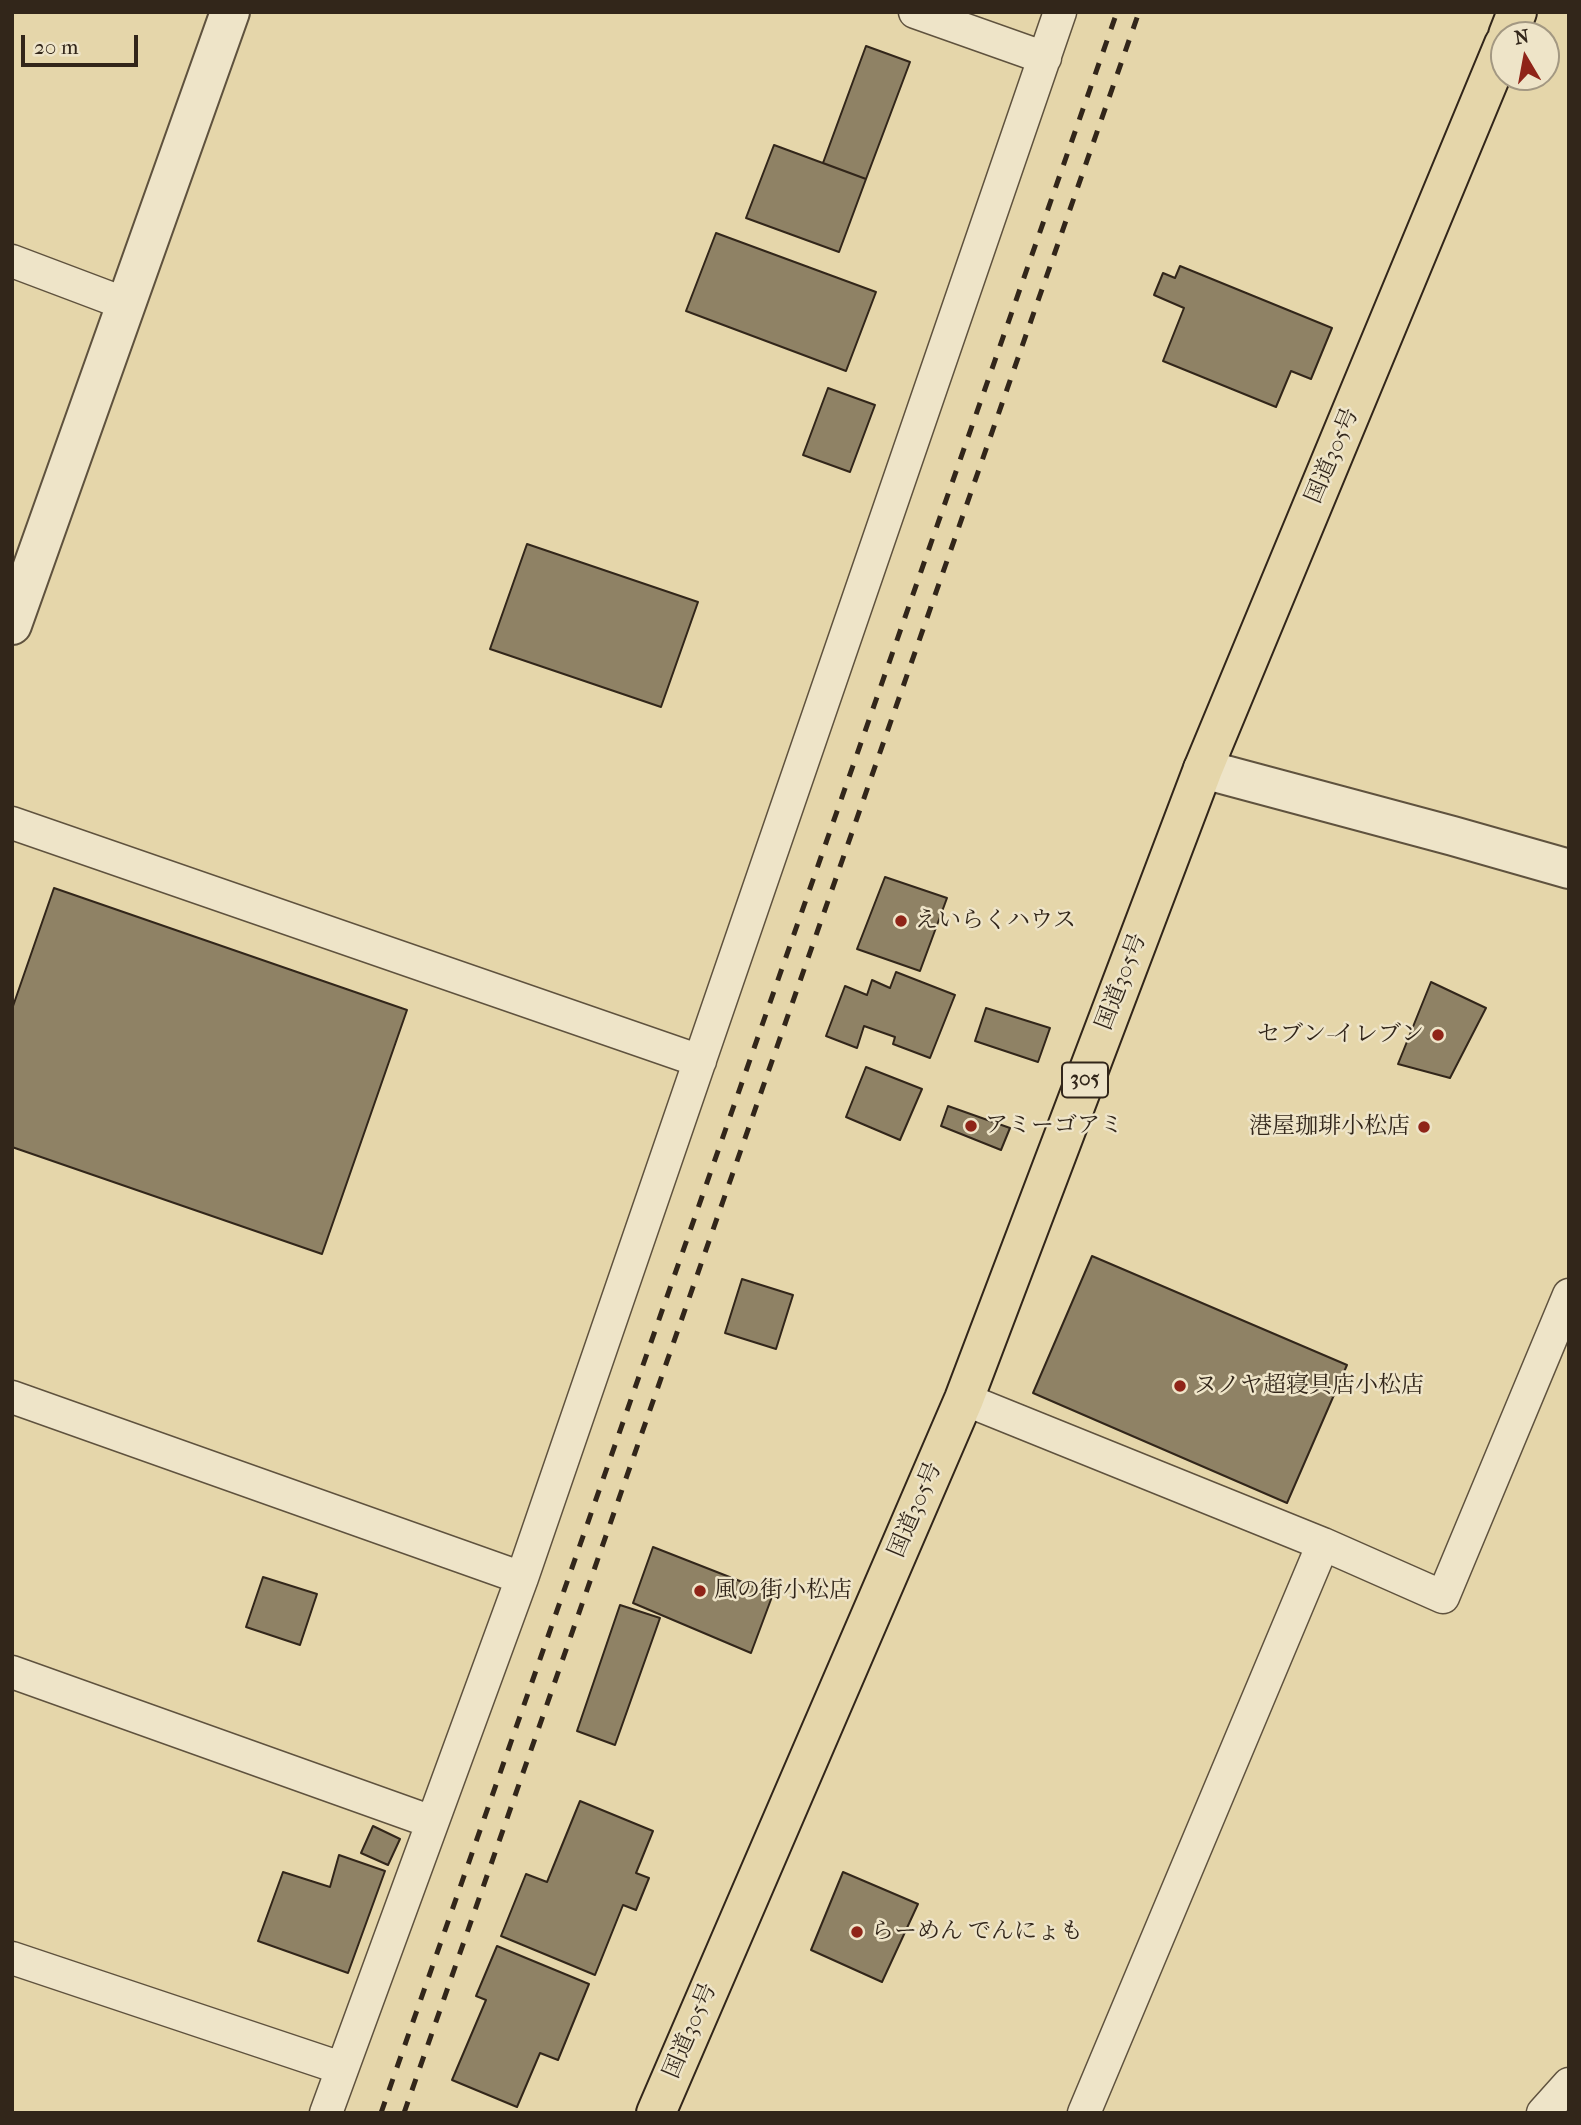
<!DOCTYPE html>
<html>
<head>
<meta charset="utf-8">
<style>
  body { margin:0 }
  #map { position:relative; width:1581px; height:2125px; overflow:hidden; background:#e5d6aa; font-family:"IM FELL French Canon",serif }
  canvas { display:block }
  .frame { position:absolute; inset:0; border:14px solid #32261a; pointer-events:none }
  .north { position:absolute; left:1490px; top:21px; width:70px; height:70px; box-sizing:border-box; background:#eee4c8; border:2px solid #a39882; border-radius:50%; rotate:350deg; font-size:19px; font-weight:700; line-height:28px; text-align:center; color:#32261a }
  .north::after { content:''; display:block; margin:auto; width:24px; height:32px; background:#8f2418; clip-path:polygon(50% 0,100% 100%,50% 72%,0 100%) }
  .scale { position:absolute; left:21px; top:35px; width:117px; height:32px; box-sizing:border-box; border:4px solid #32261a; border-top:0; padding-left:9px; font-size:21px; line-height:24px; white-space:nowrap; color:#32261a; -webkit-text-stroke:5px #eee4c8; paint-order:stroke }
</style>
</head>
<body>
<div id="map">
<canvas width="1581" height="2125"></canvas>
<div class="frame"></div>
<div class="north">N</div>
<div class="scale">20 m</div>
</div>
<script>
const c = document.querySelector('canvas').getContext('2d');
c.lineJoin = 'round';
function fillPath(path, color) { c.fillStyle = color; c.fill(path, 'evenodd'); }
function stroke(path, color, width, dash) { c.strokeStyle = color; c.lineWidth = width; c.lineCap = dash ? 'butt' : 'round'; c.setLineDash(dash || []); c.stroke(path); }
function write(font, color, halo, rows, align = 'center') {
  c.font = font + ' "IM FELL French Canon","Noto Serif JP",serif'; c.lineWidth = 5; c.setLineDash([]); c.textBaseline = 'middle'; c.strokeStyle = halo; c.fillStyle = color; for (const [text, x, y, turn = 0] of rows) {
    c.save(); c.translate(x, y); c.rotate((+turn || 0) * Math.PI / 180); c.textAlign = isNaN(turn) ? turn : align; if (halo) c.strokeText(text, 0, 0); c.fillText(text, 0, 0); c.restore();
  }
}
const building = new Path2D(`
  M866,46L910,62L866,179L823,163Z
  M774,145L866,179L839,252L746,218Z
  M716,233L876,292L846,371L686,311Z
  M1180,266L1332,328L1311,379L1291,371L1276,407L1163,361L1184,308L1154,295L1163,273L1175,278Z
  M828,388L875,405L850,472L803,455Z
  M527,544L698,602L661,707L490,649Z
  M885,877L947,898L920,971L857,949Z
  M54,888L407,1010L322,1254L12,1147V1009Z
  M896,972L955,995L930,1058L893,1044L895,1037L864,1026L857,1048L826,1036L845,986L867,995L872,980L890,988Z
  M1431,982L1486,1008L1450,1078L1398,1064Z
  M986,1008L1050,1028L1038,1062L975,1041Z
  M866,1067L922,1089L900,1140L846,1117Z
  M948,1106L1010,1128L1001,1150L941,1126Z
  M1092,1256L1347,1365L1287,1503L1033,1393Z
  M742,1279L793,1295L776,1349L725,1333Z
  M653,1547L773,1594L751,1653L633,1603Z
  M263,1577L317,1594L300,1645L246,1627Z
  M620,1605L660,1618L615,1745L577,1731Z
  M580,1801L653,1831L636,1873L649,1878L636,1910L623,1905L595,1975L501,1936L526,1874L547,1882Z
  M373,1826L400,1839L388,1865L361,1853Z
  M339,1855L385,1871L348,1973L258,1941L283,1872L330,1887Z
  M843,1872L918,1904L882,1982L811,1950Z
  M497,1946L589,1984L558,2060L540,2053L517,2107L452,2080L486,2000L476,1996Z`);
const minor = new Path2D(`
  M915,12L1045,58
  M12,261L126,304
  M12,823L700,1061
  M12,1397L522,1578
  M964,1399L1323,1544L1443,1597L1569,1295
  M12,1672L432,1822
  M12,1958L341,2068
  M326,2113L522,1578L1060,12
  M1084,2113L1323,1544
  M1543,2113L1569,2084`);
const tertiary = new Path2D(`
  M12,625L230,12
  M1203,769L1453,836L1569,869`);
const trunk = new Path2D(`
  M1508,35L1517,12
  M656,2113L964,1399L1203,769L1504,44`);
const rail = new Path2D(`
  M381,2113L1117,12
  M404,2113L1139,12`);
const markers = [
  [901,921,7,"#8f2418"],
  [1438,1035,7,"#8f2418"],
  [971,1126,7,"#8f2418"],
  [1424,1127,7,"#8f2418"],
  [1180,1386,7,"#8f2418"],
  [700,1591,7,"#8f2418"],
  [857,1932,7,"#8f2418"]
];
const shields = [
  [1085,1080,46]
];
const shieldNames = [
  ["305",1085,1080]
];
const streetNames = [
  ["国道305号",1333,456,-67],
  ["国道305号",1122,982,-69],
  ["国道305号",916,1510,-67],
  ["国道305号",691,2031,-67]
];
const poiNames = [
  ["えいらくハウス",915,921],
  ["セブン-イレブン",1424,1035,"right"],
  ["アミーゴアミ",985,1126],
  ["港屋珈琲小松店",1410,1127,"right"],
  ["ヌノヤ超寝具店小松店",1194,1386],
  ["風の街小松店",714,1591],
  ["らーめん でんにょも",871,1932]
];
fillPath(building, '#8f8265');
stroke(building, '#32261a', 2);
stroke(minor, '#5f523e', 35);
stroke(tertiary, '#5f523e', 42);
stroke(trunk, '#32261a', 42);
stroke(minor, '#eee4c8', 32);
stroke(tertiary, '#eee4c8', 38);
stroke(trunk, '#e5d6aa', 38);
stroke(rail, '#32261a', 5, [12, 12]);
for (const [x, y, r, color] of markers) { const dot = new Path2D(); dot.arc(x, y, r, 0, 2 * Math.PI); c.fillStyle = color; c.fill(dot); stroke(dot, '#eee4c8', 2.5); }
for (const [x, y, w] of shields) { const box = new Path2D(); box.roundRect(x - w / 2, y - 17.5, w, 35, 5); c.fillStyle = '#eee4c8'; c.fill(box); stroke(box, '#32261a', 2); }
write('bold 21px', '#32261a', null, shieldNames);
write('23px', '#32261a', '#eee4c8', streetNames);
write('23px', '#32261a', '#eee4c8', poiNames, 'left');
</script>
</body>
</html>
